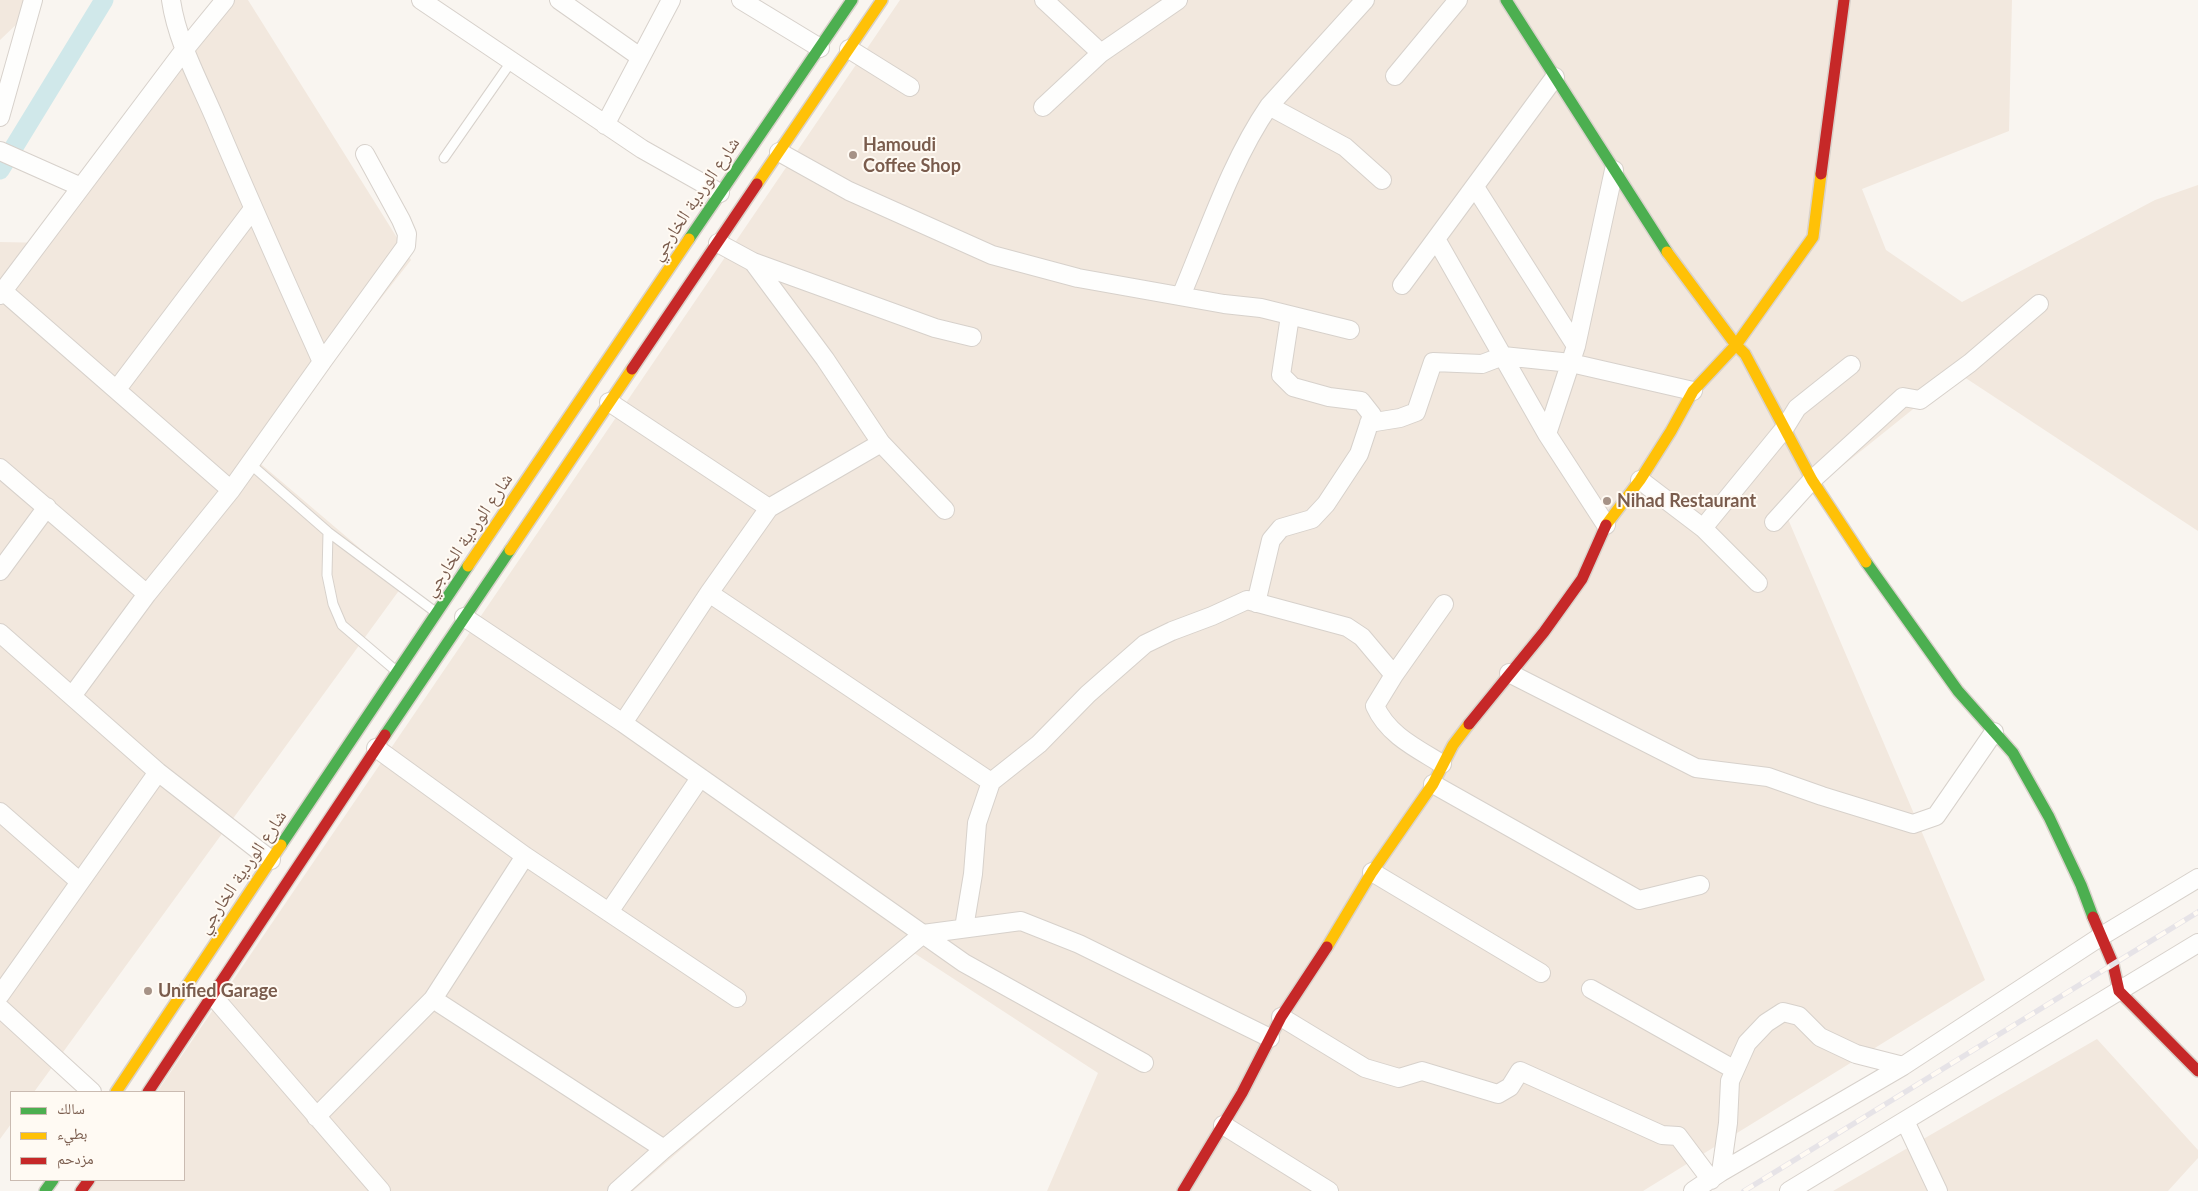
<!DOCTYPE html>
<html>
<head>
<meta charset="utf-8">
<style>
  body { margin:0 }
  #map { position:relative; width:2198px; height:1191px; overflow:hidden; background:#f9f5f0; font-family:Lato,"Noto Naskh Arabic",sans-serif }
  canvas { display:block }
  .legend { position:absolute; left:10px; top:1091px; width:175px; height:90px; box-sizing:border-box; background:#fffaf3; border:1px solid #cabbb1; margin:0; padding:6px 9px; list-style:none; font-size:15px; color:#7a5c4d }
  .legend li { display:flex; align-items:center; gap:10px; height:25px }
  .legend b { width:25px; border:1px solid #cabbb1 }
</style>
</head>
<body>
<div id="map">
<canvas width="2198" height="1191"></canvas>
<ul class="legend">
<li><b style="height:6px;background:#4caf50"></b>سالك</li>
<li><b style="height:6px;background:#ffc107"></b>بطيء</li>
<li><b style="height:6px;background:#c62828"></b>مزدحم</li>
</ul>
</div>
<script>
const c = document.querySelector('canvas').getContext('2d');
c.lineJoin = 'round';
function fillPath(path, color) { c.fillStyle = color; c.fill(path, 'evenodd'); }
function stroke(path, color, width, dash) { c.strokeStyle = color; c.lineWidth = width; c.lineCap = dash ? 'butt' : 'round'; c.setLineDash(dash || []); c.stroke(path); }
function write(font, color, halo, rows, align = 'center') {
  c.font = font + ' Lato,"Noto Naskh Arabic",sans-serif'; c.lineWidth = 4; c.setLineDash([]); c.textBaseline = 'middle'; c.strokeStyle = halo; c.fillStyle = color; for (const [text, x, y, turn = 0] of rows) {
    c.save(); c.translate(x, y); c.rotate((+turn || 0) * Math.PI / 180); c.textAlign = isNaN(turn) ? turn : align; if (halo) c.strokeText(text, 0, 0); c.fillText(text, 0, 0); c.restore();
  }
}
const residential = new Path2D(`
  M0,0H42L0,40Z
  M217,0H248L411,260L255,459L403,585L34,1092H11V1124L0,1139V242L50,243Z
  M900,0H2012L2009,131L1862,189L1886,250L1962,302L2155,200L2198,185V531L1958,373L1785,512L1985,980L1643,1191H1047L1098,1073L911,951L633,1191H89L97,1180H184V1092H157Z
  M2097,1039L2198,1150V1158L2168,1191H1833Z`);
const canal = new Path2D(`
  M0,170L104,0`);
const lane = new Path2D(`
  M444,158L511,62
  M248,462L328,532L434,611
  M328,532L327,575L333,604L342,625L395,670`);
const street = new Path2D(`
  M421,0L642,149L720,193
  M559,0L640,57
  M741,0L820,48
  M1044,0L1101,53
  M849,49L910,87
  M1395,76L1458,0
  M1269,106L1345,147L1382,180
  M1043,107L1101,53L1178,0
  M0,117L33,0
  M605,125L671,0
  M0,151L81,187
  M779,152L849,191L992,255L1078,278L1224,304L1261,308L1350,330
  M1475,187L1576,346
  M1436,239L1547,434L1606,525
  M718,243L753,262L935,328L972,337
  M753,262L825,359L881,443L945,510
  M1402,285L1555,77
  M3,291L231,490
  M0,295L185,49L225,0
  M1181,296C1207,235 1231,161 1269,106L1365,0
  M322,362L406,246L407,234L401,220L365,154
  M117,389L253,209
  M609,402L769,508
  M1369,423L1400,418L1416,412L1433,362L1482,364L1503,356L1571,363L1693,391
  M1547,434L1576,346L1614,170
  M0,468L147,594
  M1640,480L1703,528L1758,583
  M1774,522L1812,480L1903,397L1920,400L1970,363L2039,304
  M1703,528L1784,429L1797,408L1851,365
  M0,571L47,507
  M709,593L991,782
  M1256,603L1271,540L1281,528L1312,519L1326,504L1359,454L1372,415L1361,401L1329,397L1293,387L1281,375L1290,316
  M464,617L623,723L964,963L1144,1063
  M0,633L158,772L271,860
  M1509,673L1696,768L1768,777L1822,796L1913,824L1936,816L1994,732
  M72,696L147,594L231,490L322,362C286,282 250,202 216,121C200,83 177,42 171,0
  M623,723L709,593L769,508L881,443
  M376,748L525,856L737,998
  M1442,764C1416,748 1388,735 1375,706L1394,675L1444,604
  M1433,784L1639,900L1700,885
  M0,812L80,882
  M1372,872L1541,973
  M609,912L700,778
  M964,928L973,874L977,823L991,782L1039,744L1088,694L1145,644L1172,631L1212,616L1247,600L1347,627L1362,637L1394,675
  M1591,989L1735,1070
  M0,995L158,772
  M212,995L381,1191
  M433,999L664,1149
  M0,1008L92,1092
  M1281,1017L1365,1068L1399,1078L1422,1071L1498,1094L1510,1087L1520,1071L1662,1135L1678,1136L1711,1180
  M316,1117L433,999L525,856
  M1905,1121L1938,1191
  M1223,1125L1329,1191
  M1721,1172L1728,1123L1730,1081L1747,1043L1766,1023L1783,1012L1799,1016L1820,1037L1856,1054L1903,1066
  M617,1191L664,1149L923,934L1021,921L1079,944L1270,1038
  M1693,1191L1721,1172L1903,1066L2100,937L2198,878
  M1789,1191L2198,943`);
const fast = new Path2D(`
  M1506,0L1667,252
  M689,239L852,0
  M1866,562L1958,691L2013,753L2049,817L2081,885L2093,917
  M385,735L510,550
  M281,845L468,566
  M45,1191L53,1180`);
const slow = new Path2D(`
  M757,184L882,0
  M1667,252L1736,345L1745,354L1812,480L1866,562
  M1606,525L1640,480L1671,431L1693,391L1736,345L1813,237L1821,174
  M510,550L632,369
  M468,566L689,239
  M1327,947L1372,872L1433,784L1453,745L1469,724
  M116,1092L281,845`);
const jam = new Path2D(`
  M1821,174L1844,0
  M632,369L757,184
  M1469,724L1544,632L1582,579L1606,525
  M2093,917L2113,964L2119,991L2198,1071
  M148,1092L385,735
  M81,1191L89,1180
  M1183,1191L1242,1093L1281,1017L1327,947`);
const rail = new Path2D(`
  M1744,1191L2198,912`);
const markers = [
  [853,155,5,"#a69286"],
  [1607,501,5,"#a69286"],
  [148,991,5,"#a69286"]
];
const poiNames = [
  ["Hamoudi",863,145],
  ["Coffee Shop",863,166],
  ["Nihad Restaurant",1617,501],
  ["Unified Garage",158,991]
];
const streetNames = [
  ["شارع الوردية الخارجي",695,199,-56],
  ["شارع الوردية الخارجي",468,535,-56],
  ["شارع الوردية الخارجي",242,872,-56]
];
fillPath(residential, '#f2e8de');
stroke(canal, '#d0e8ea', 19);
stroke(lane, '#d7d1cb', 11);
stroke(street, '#d7d1cb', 20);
stroke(fast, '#d9d2cb', 14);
stroke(slow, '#d9d2cb', 14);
stroke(jam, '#d9d2cb', 14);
stroke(lane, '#fefefd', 9);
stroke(street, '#fefefd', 18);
stroke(fast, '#4caf50', 11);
stroke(slow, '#ffc107', 11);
stroke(jam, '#c62828', 11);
stroke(rail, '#e6e3e7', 5.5);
stroke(rail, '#fffaf3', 4, [11]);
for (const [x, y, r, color] of markers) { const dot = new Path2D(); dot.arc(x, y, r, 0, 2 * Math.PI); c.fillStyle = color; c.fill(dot); stroke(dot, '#fffaf3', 2); }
write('bold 18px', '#7a5c4d', '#fffaf3', poiNames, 'left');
write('18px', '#7a5c4d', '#fffaf3', streetNames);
</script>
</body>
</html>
